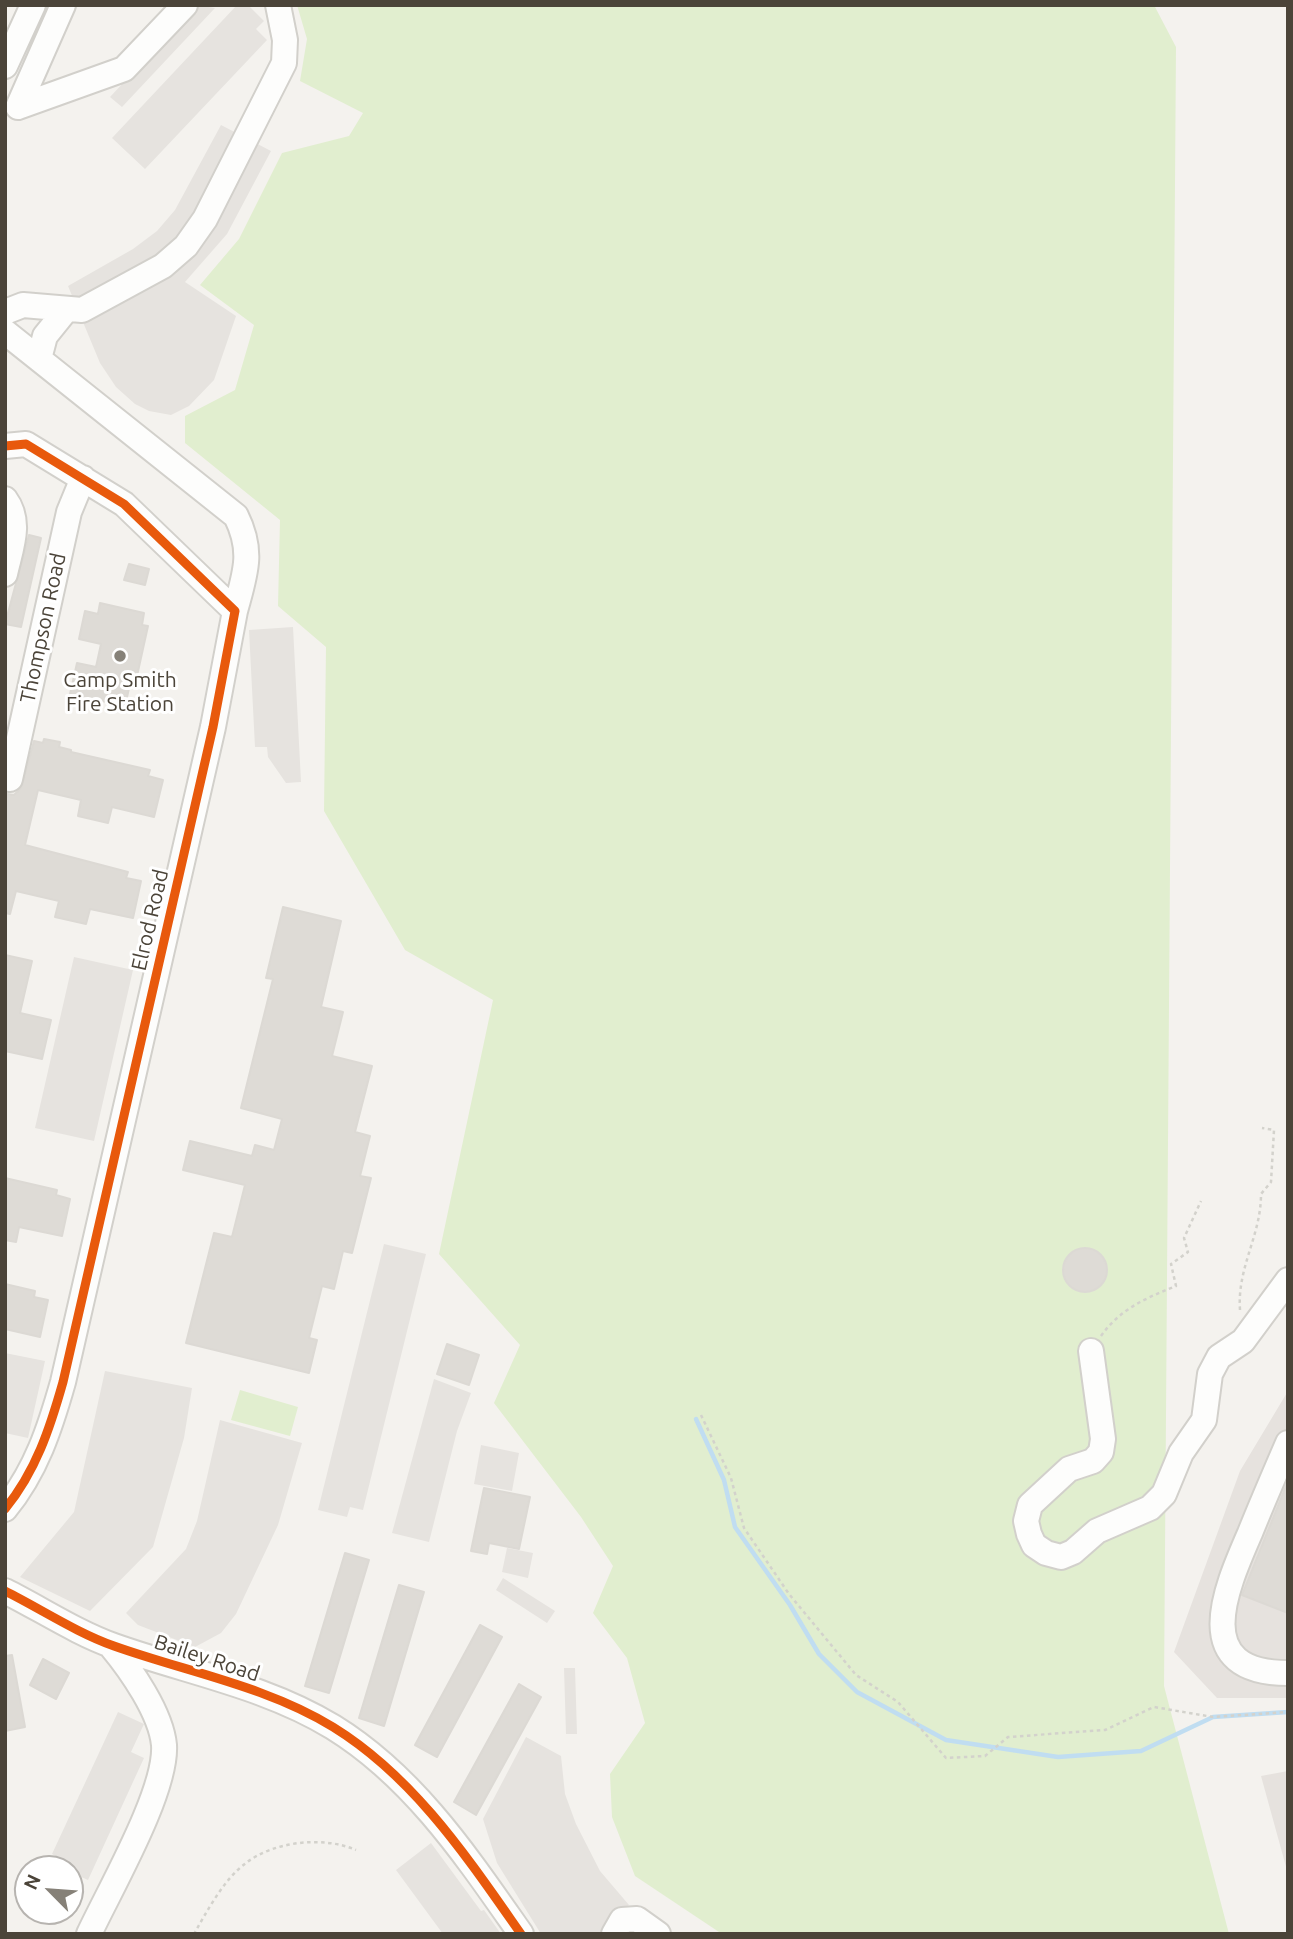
<!DOCTYPE html>
<html>
<head>
<meta charset="utf-8">
<style>
  body { margin:0 }
  #map { position:relative; width:1293px; height:1939px; overflow:hidden; background:#f4f2ee; font-family:Ubuntu,sans-serif }
  canvas { display:block }
  .frame { position:absolute; inset:0; border:7px solid #4b4439; pointer-events:none }
  .north { position:absolute; left:14px; top:1855px; width:70px; height:70px; box-sizing:border-box; background:#fff; border:2px solid #b7b4b0; border-radius:50%; rotate:295deg; font-size:19px; font-weight:700; line-height:28px; text-align:center; color:#4b4439 }
  .north::after { content:''; display:block; margin:auto; width:24px; height:32px; background:#868178; clip-path:polygon(50% 0,100% 100%,50% 72%,0 100%) }
</style>
</head>
<body>
<div id="map">
<canvas width="1293" height="1939"></canvas>
<div class="frame"></div>
<div class="north">N</div>
</div>
<script>
const c = document.querySelector('canvas').getContext('2d');
c.lineJoin = 'round';
function fillPath(path, color) { c.fillStyle = color; c.fill(path, 'evenodd'); }
function stroke(path, color, width, dash) { c.strokeStyle = color; c.lineWidth = width; c.lineCap = dash ? 'butt' : 'round'; c.setLineDash(dash || []); c.stroke(path); }
function write(font, color, halo, rows, align = 'center') {
  c.font = font + ' Ubuntu,sans-serif'; c.lineWidth = 6; c.setLineDash([]); c.textBaseline = 'middle'; c.strokeStyle = halo; c.fillStyle = color; for (const [text, x, y, turn = 0] of rows) {
    c.save(); c.translate(x, y); c.rotate((+turn || 0) * Math.PI / 180); c.textAlign = isNaN(turn) ? turn : align; if (halo) c.strokeText(text, 0, 0); c.fillText(text, 0, 0); c.restore();
  }
}
const industrial = new Path2D(`
  M1288,1391V1698H1217L1174,1652L1240,1471Z
  M1288,1771V1874L1261,1776Z`);
const green = new Path2D(`
  M297,5H1154L1176,47L1164,1686L1229,1934H722L635,1876L612,1817L610,1774L645,1723L627,1658L593,1613L613,1566L581,1517L494,1403L520,1345L439,1254L493,1000L405,950L324,811L326,647L278,606L280,520L185,443V416L235,390L254,325L200,285L239,239L282,153L349,136L363,113L300,81L307,39Z
  M240,1390L298,1407L290,1436L231,1420Z`);
const parking = new Path2D(`
  M196,5L215,8L122,107L110,97Z
  M237,5H248L264,21L256,29L267,40L145,169L112,138Z
  M221,125L271,151L227,234L185,282L236,316L214,380L189,406L171,415L149,411L135,404L116,387L100,363L68,286L133,249L157,231L175,210Z
  M293,627L301,782L286,783L268,757L267,747H255L249,630Z
  M74,957L133,970L94,1141L35,1128Z
  M384,1244L426,1254L363,1510L350,1507L347,1517L318,1510Z
  M5,1353L45,1361L28,1438L5,1433Z
  M105,1371L192,1388L184,1438L153,1547L90,1611L20,1577L74,1512Z
  M434,1379L471,1393L457,1431L429,1542L392,1533Z
  M220,1420L302,1443L278,1525L236,1614L221,1633L195,1647L138,1625L126,1613L186,1549L197,1521Z
  M481,1445L519,1453L512,1491L474,1484Z
  M507,1548L533,1553L528,1578L502,1572Z
  M503,1578L555,1611L547,1623L496,1590Z
  M564,1668H575L577,1734H566Z
  M118,1712L144,1724L131,1752L144,1758L88,1880L70,1872V1869L60,1867L63,1860L52,1854Z
  M526,1737L561,1756L565,1794L576,1824L600,1871L629,1905L605,1934H541L497,1863L483,1819Z
  M431,1843L481,1911L484,1910L501,1934H443L396,1870Z`);
const stream = new Path2D(`
  M696,1419L724,1480L735,1527L790,1605L819,1654L857,1692L946,1740L1058,1757L1141,1751L1213,1717L1288,1712`);
const building = new Path2D(`
  M29,535L41,538L21,627L5,624Z
  M129,564L149,569L145,585L124,580Z
  M100,603L144,613L142,625L148,626L135,685L130,684L125,706L70,694L77,663L96,667L101,644L79,639L85,611L98,614Z
  M44,739L60,742L59,747L71,750V752L150,770L148,776L163,780L154,817L112,807L108,823L78,816L81,800L38,790L25,845L128,872L126,878L141,881L133,918L90,909L86,924L55,917L59,901L16,891L10,914L5,913V801L7,794L14,795L21,788L34,741L43,743Z
  M283,907L341,921L321,1007L343,1012L332,1056L372,1066L355,1132L370,1136L360,1176L371,1178L352,1253L343,1251L334,1289L322,1286L309,1338L317,1340L309,1373L186,1343L214,1233L232,1237L245,1185L183,1170L190,1141L252,1156L255,1145L274,1150L282,1119L241,1108L273,979L266,978Z
  M5,955L32,961L20,1013L51,1020L42,1059L5,1051Z
  M5,1178L57,1190L56,1195L70,1199L62,1236L19,1227L16,1242L5,1240Z
  M1063 1270a22 22 0 1 1 44 0a22 22 0 1 1-44 0Z
  M5,1284L35,1291L34,1297L48,1300L40,1337L5,1329Z
  M447,1344L479,1355L469,1385L437,1374Z
  M1288,1481V1613L1242,1595Z
  M484,1488L530,1497L519,1549L489,1543L487,1554L471,1551Z
  M345,1553L369,1560L329,1693L305,1686Z
  M399,1585L424,1592L384,1726L359,1718Z
  M480,1625L502,1637L437,1757L415,1745Z
  M12,1655L25,1727L5,1731V1656Z
  M43,1659L69,1673L56,1699L30,1685Z
  M519,1684L541,1697L476,1815L454,1802Z`);
const path = new Path2D(`
  M1240,1310C1237,1267 1261,1236 1261,1194L1271,1182L1274,1130L1262,1128
  M1101,1336C1120,1309 1146,1298 1176,1286L1171,1264L1188,1252L1184,1238L1201,1201
  M701,1415L731,1478L744,1528L789,1594L856,1675L898,1702L946,1758L985,1756L1008,1737L1105,1730L1154,1707L1213,1717L1288,1712
  M194,1934C207,1911 224,1879 246,1863C274,1841 324,1836 356,1850`);
const minor = new Path2D(`
  M5,66L33,5
  M18,107L124,69L185,5
  M18,107L63,5
  M5,312L23,305L82,310L163,266L186,246L205,219L284,63L285,40L278,5
  M5,332L236,516C254,552 245,574 235,611
  M39,359L45,336L66,310
  M5,446L26,444L124,504L235,611L213,727L63,1382C50,1428 36,1471 5,1509
  M5,499C22,522 11,547 5,574
  M10,779L69,512L83,478
  M1091,1351L1103,1439L1101,1452L1093,1461L1069,1469L1030,1505L1026,1521L1029,1534L1034,1545L1046,1553L1061,1557L1073,1552L1097,1531L1150,1508L1164,1494L1181,1453L1204,1420L1210,1374L1219,1357L1243,1341L1288,1280
  M1288,1443C1275,1473 1262,1503 1250,1533C1226,1588 1188,1673 1288,1673
  M5,1591C41,1609 77,1633 114,1646C187,1672 266,1686 333,1727C414,1777 467,1857 521,1934
  M89,1934C110,1889 167,1791 164,1745C161,1713 131,1670 111,1646
  M614,1934L622,1920L637,1919L658,1934`);
const cycleway = new Path2D(`
  M5,446L26,444L124,504L235,611L213,727L63,1382C50,1428 36,1471 5,1509
  M5,1591C41,1609 77,1633 114,1646C187,1672 266,1686 333,1727C414,1777 467,1857 521,1934`);
const markers = [
  [120,656,7,"#868178"]
];
const streetNames = [
  ["Thompson Road",43,628,-78],
  ["Elrod Road",150,920,-77],
  ["Bailey Road",207,1658,18]
];
const poiNames = [
  ["Camp Smith",120,680],
  ["Fire Station",120,704]
];
fillPath(industrial, '#e6e2de');
fillPath(green, '#e1eecf');
fillPath(parking, '#e6e3df');
stroke(stream, '#c0ddf1', 4.5);
fillPath(building, '#dedbd6');
stroke(building, '#dcd9d4', 2);
stroke(minor, '#d2d0cb', 28);
stroke(path, '#d3d2cc', 2.5, [3.5, 3.5]);
stroke(minor, '#fdfdfc', 24);
stroke(cycleway, '#e8590c', 9);
for (const [x, y, r, color] of markers) { const dot = new Path2D(); dot.arc(x, y, r, 0, 2 * Math.PI); c.fillStyle = color; c.fill(dot); stroke(dot, '#fff', 2.5); }
write('21px', '#4b4439', '#fff', streetNames);
write('21px', '#4b4439', '#fff', poiNames);
</script>
</body>
</html>
